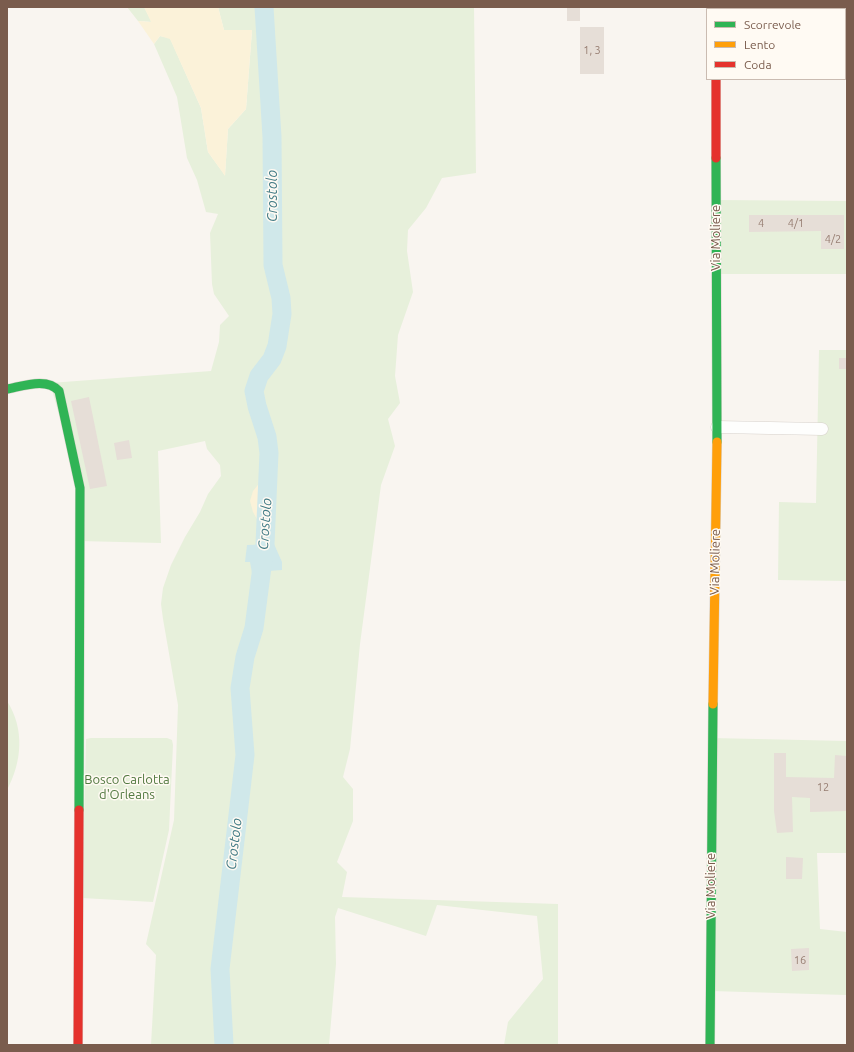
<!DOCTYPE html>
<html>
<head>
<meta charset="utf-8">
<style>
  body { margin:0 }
  #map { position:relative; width:854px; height:1052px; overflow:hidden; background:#f9f5f0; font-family:Ubuntu,sans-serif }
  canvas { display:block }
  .frame { position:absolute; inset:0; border:8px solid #7a5c4d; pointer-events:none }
  .legend { position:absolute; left:706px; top:8px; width:140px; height:72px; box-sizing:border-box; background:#fffaf3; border:1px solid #cabbb1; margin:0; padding:5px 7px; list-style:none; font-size:12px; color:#7a5c4d }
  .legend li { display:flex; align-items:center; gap:8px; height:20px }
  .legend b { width:20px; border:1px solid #cabbb1 }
</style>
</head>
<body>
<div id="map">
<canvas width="854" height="1052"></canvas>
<div class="frame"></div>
<ul class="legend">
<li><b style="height:5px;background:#30b455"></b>Scorrevole</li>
<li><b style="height:5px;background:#ff9f0a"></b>Lento</li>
<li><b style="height:5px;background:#e5322d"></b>Coda</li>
</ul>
</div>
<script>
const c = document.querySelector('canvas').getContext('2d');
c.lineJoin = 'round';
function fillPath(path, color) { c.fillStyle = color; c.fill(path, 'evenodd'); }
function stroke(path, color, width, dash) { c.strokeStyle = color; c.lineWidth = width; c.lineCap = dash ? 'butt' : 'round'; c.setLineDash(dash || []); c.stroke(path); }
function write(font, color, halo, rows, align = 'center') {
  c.font = font + ' Ubuntu,sans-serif'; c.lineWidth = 3; c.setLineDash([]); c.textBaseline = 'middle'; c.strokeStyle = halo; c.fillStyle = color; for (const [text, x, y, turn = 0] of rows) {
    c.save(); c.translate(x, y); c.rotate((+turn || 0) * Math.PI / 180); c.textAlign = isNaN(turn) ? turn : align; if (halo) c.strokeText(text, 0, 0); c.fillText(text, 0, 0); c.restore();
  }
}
const green = new Path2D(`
  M127,7H144L152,22L138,21Z
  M218,7H474L476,173L442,178L426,208L408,230L407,251L413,292L398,335L395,376L400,403L388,419L395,446L381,485L360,644L350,749L343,777L353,789V821L337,862L347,872L342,897L558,904V1045H504L508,1022L543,979L537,916L437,905L426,936L338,908L335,917L336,964L329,1045H151L156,955L146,944L174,820L178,705L163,619L161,604L163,588L171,565L185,537L200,512L208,494L221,476L220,465L207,449L205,441L158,451L161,543L79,541L80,488L50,383L211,371L219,342L220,325L229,316L214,294L212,284L210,233L218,214L206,212L197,180L187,158L177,97L154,44L160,36L170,38L201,108L208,152L225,175L228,129L246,109L252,30H224Z
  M716,200L847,201V274H716Z
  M819,350H847V358H839V368L847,369V581L778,580L779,502L816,503Z
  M7,701C25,729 22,762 7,790Z
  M91,738H167L172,740L173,745L169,830L153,902L82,898L86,739Z
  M712,738L847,741V853H817L820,929L847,932L846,995L711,991Z`);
const sand = new Path2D(`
  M144,7H218L224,30H252L246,109L228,129L225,176L208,152L201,108L170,39L160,36L154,44L138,21L151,22Z
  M265,476L275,478L272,526L274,544L262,545L258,521L253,512L250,501L253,491Z`);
const water = new Path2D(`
  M274,544L282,562V570L268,571L260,581L252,573L250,562H245L247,545Z`);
const river = new Path2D(`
  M224,1045L220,969L245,755L240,688L245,657L254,628L265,544L269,453L267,437L257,406L254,391L259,376L272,359L277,346L282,314L281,298L273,265L272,137L264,7`);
const building = new Path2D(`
  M567,7H580V21H567Z
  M580,27H604V74H580Z
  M749,215H844V249H821V231L749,232Z
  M839,358H847V369H839Z
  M89,397L107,486L90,489L71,401Z
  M129,440L132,458L117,460L114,443Z
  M774,753H786V777L834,778L835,755L847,756V811L810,812V798L792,797L793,832L777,833L774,811Z
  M786,857L803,858L802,879H786Z
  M809,948V970L792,971L791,949Z`);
const street = new Path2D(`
  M717,9V7
  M717,427L822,429`);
const fast = new Path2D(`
  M716,158L717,442
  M7,389C23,386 47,377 59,391L80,488L79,810
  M710,1045L713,704`);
const slow = new Path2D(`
  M713,704L717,442`);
const jam = new Path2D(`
  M716,79V158
  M78,1045L79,810`);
const numberNames = [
  ["1, 3",592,50],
  ["4",761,223],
  ["4/1",796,223],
  ["4/2",833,239],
  ["12",823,787],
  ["16",800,960]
];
const streetNames = [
  ["Via Moliere",716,238,-90],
  ["Via Moliere",715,562,-89],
  ["Via Moliere",711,886,-90]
];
const parkNames = [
  ["Bosco Carlotta",127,780],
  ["d'Orleans",127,795]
];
const waterNames = [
  ["Crostolo",272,196,-90],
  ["Crostolo",265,524,-86],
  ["Crostolo",234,844,-83]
];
fillPath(green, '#e7f0db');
fillPath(sand, '#fbf2d9');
fillPath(water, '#d0e8ea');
stroke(river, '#d0e8ea', 19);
fillPath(building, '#e6ded7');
stroke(street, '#d7d1cb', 13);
stroke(fast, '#d9d2cb', 10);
stroke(slow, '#d9d2cb', 10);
stroke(jam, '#d9d2cb', 10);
stroke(street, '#fefefd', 12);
stroke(fast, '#30b455', 9);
stroke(slow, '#ff9f0a', 9);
stroke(jam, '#e5322d', 9);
write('11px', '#977e72', null, numberNames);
write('13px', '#7a5c4d', '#fffaf3', streetNames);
write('13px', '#537a41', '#fffaf3', parkNames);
write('italic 14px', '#437c86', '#fffaf3', waterNames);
</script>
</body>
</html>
